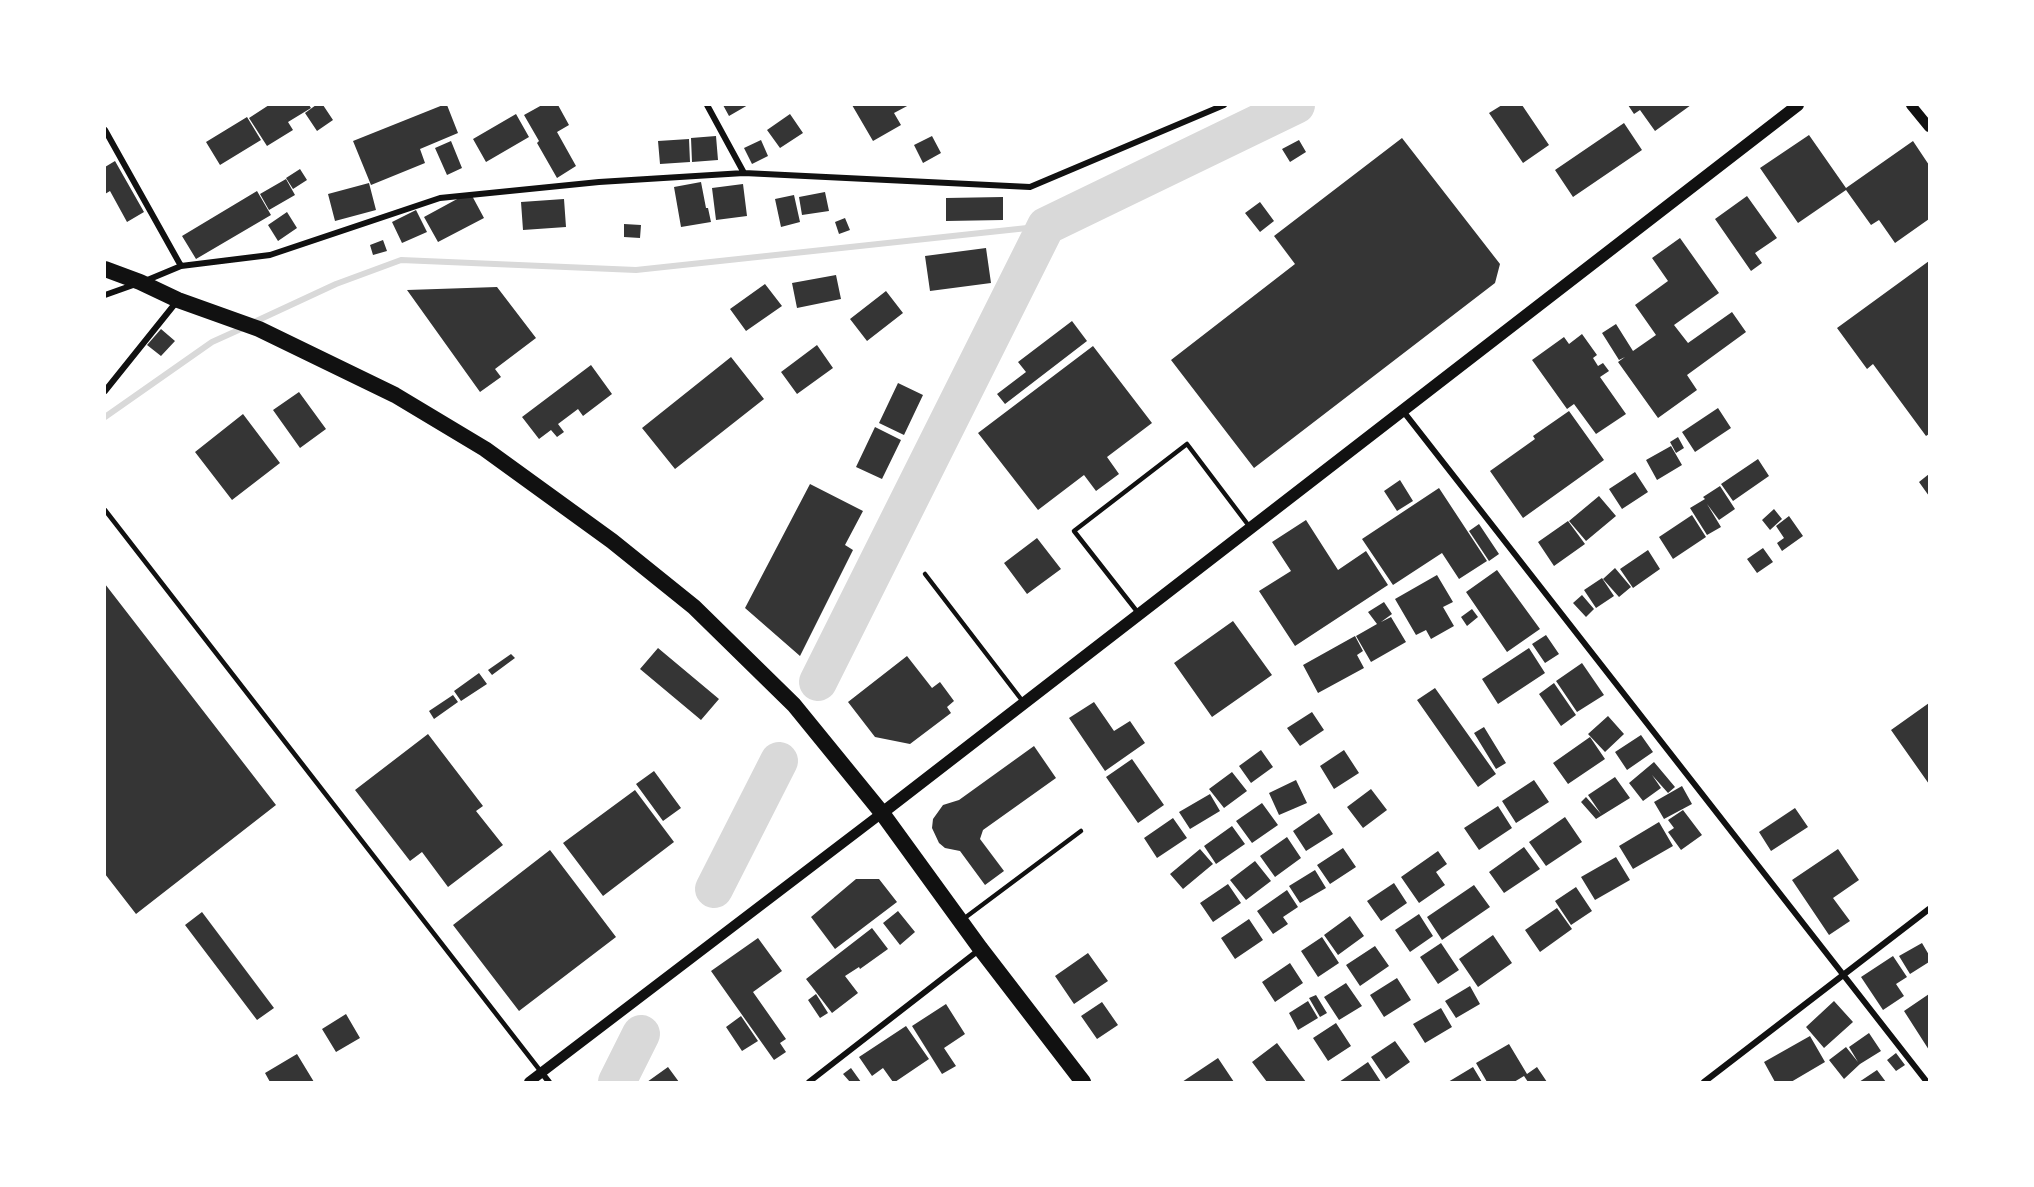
<!DOCTYPE html>
<html>
<head>
<meta charset="utf-8">
<style>
  body { margin:0 }
  #map { position:relative; width:2034px; height:1187px; overflow:hidden; background:#fff; font-family:"Asap Condensed",sans-serif }
  canvas { display:block }
  .frame { position:absolute; inset:0; border:106px solid #fff; pointer-events:none }
</style>
</head>
<body>
<div id="map">
<canvas width="2034" height="1187"></canvas>
<div class="frame"></div>
</div>
<script>
const c = document.querySelector('canvas').getContext('2d');
c.lineJoin = 'round';
function stroke(path, color, width, dash) { c.strokeStyle = color; c.lineWidth = width; c.lineCap = dash ? 'butt' : 'round'; c.setLineDash(dash || []); c.stroke(path); }
function fillPath(path, color) { c.fillStyle = color; c.fill(path, 'evenodd'); }
const stream = new Path2D(`
  M252,323L336,284L401,260L636,270L1046,226
  M105,417L212,342L243,328`);
const river = new Path2D(`
  M818,682L1046,226L1296,105
  M714,889L779,761
  M617,1082L641,1034`);
const building = new Path2D(`
  M269,105H309L311,108L288,122L293,130L267,146L249,118Z
  M316,105H323L333,120L317,131L305,113Z
  M443,105H447L458,133L420,149L425,163L371,185L353,141Z
  M542,105H558L569,125L557,132L576,166L557,178L537,143L539,141L524,115Z
  M723,105H748L729,116Z
  M852,105H909L894,113L901,125L873,141Z
  M1502,105H1522L1549,145L1523,163L1489,113Z
  M1628,105H1691L1655,131L1640,110L1634,114Z
  M516,114L529,137L486,162L473,139Z
  M790,114L803,133L780,148L767,130Z
  M247,117L261,140L220,165L206,142Z
  M1624,123L1642,150L1573,197L1555,170Z
  M1809,135L1846,188L1913,141L1929,165V219L1895,243L1879,220L1871,225L1846,190L1798,223L1760,168Z
  M716,136L718,160L692,162L691,138Z
  M932,136L941,153L923,163L914,145Z
  M1402,138L1500,264L1495,283L1254,468L1171,360L1295,264L1274,236Z
  M689,139L690,162L660,164L658,141Z
  M761,140L768,156L752,164L744,148Z
  M1299,140L1306,152L1290,162L1282,149Z
  M451,141L462,168L447,175L435,148Z
  M115,161L144,212L127,222L110,191L105,194V167Z
  M300,169L307,180L293,189L286,178Z
  M286,179L295,195L269,210L260,194Z
  M701,182L706,208H708L711,222L681,227L674,187Z
  M369,183L376,210L335,221L328,194Z
  M743,184L747,216L716,220L712,188Z
  M257,191L271,215L196,259L182,236Z
  M470,192L484,218L438,242L424,217Z
  M825,192L829,211L802,215L799,197Z
  M794,195L800,222L781,227L775,199Z
  M1747,196L1777,238L1755,253L1762,263L1751,271L1715,219Z
  M1003,197V220L946,221V198Z
  M564,199L566,227L523,230L521,202Z
  M1260,202L1274,221L1260,232L1245,213Z
  M416,210L427,232L402,243L392,222Z
  M287,212L297,228L278,241L268,225Z
  M845,218L850,230L839,234L835,222Z
  M624,224L641,225L640,238L624,237Z
  M1680,238L1719,293L1674,325L1688,343L1732,312L1746,332L1687,375L1697,390L1658,418L1618,362L1625,357L1619,360L1602,333L1616,324L1633,351L1656,335L1635,305L1668,281L1652,258Z
  M383,240L387,251L373,255L370,245Z
  M986,248L991,283L930,291L925,256Z
  M1929,261V434L1926,436L1873,364L1867,369L1837,328Z
  M836,275L841,299L797,308L792,283Z
  M765,284L782,306L746,331L730,309Z
  M497,287L536,338L495,369L501,377L480,392L407,290Z
  M886,291L903,313L867,341L850,319Z
  M1072,321L1087,341L1005,404L997,394L1026,372L1018,362Z
  M161,329L175,341L161,356L147,345Z
  M1582,334L1597,355L1593,358L1598,366L1603,363L1609,371L1600,377L1626,414L1596,434L1574,404L1567,409L1532,360L1564,337L1569,344Z
  M817,345L833,368L797,394L781,372Z
  M1093,346L1152,423L1107,457L1119,474L1096,491L1084,475L1038,510L978,433Z
  M731,357L764,399L675,469L642,428Z
  M591,365L612,394L583,416L578,409L558,424L564,432L557,437L551,430L539,439L522,417Z
  M898,383L923,395L904,435L879,423Z
  M299,392L326,429L300,448L273,410Z
  M1718,408L1731,428L1695,452L1682,432Z
  M1569,411L1604,460L1523,518L1490,471L1535,439L1533,436Z
  M243,414L280,463L232,500L195,452Z
  M875,427L901,440L882,479L856,467Z
  M1678,437L1684,448L1676,453L1670,442Z
  M1671,446L1682,465L1657,480L1646,460Z
  M1758,459L1769,476L1733,501L1721,484Z
  M1635,472L1648,492L1622,509L1609,489Z
  M1929,474V496L1919,482Z
  M1400,480L1413,501L1397,511L1384,491Z
  M810,484L863,511L845,545L853,550L800,656L745,608Z
  M1720,486L1735,509L1719,520L1707,504L1721,527L1707,535L1690,508L1705,499L1703,497Z
  M1439,488L1487,561L1459,579L1442,553L1393,585L1362,539Z
  M1599,496L1616,516L1586,541L1569,521Z
  M1774,509L1782,519L1770,530L1762,520Z
  M1692,515L1706,537L1673,559L1659,537Z
  M1789,516L1803,536L1782,551L1777,543L1784,538L1776,526Z
  M1306,520L1338,570L1366,551L1388,585L1295,646L1259,591L1291,571L1272,542Z
  M1568,521L1585,544L1554,566L1538,542Z
  M1479,524L1499,554L1489,561L1469,531Z
  M1037,538L1061,569L1027,594L1004,563Z
  M1763,548L1773,562L1757,573L1747,559Z
  M1648,550L1660,569L1633,588L1620,569Z
  M1615,568L1631,587L1619,597L1603,579Z
  M1497,570L1540,629L1507,652L1466,592Z
  M1437,575L1453,602L1443,607L1454,626L1431,639L1426,630L1416,635L1395,599Z
  M1602,578L1614,596L1596,608L1584,590Z
  M105,584L276,805L136,914L105,874Z
  M1582,595L1594,609L1586,617L1573,603Z
  M1384,602L1392,614L1381,622L1391,617L1406,642L1371,662L1356,636L1377,624L1368,612Z
  M1472,609L1478,617L1467,626L1461,617Z
  M1233,621L1272,675L1212,717L1174,663Z
  M1546,635L1559,654L1545,663L1532,644Z
  M1355,636L1363,651L1357,655L1364,668L1318,693L1303,665Z
  M658,648L719,699L701,720L640,669Z
  M1529,648L1545,673L1498,704L1482,679Z
  M511,654L515,658L492,675L488,670Z
  M907,656L932,688L940,682L954,701L947,707L951,713L910,744L875,737L848,702Z
  M1582,663L1604,695L1577,712L1556,681Z
  M479,673L487,684L461,701L454,691Z
  M1554,683L1576,715L1561,726L1539,694Z
  M1435,688L1496,774L1478,787L1417,700Z
  M453,695L458,702L434,719L429,711Z
  M1094,702L1114,731L1130,721L1145,743L1105,771L1069,718Z
  M1929,703V784L1891,730Z
  M1312,712L1324,730L1300,746L1287,728Z
  M1608,716L1624,734L1605,752L1588,734Z
  M1484,727L1506,763L1496,769L1474,733Z
  M428,734L483,806L476,811L503,845L448,887L422,852L410,861L355,790Z
  M1641,735L1653,752L1627,770L1615,752Z
  M1590,737L1605,759L1568,784L1553,763Z
  M1034,746L1056,778L983,830L980,839L1004,871L985,885L960,851L945,848L939,843L932,828L933,819L943,805L959,800Z
  M1261,750L1273,767L1251,783L1239,766Z
  M1344,750L1359,773L1334,789L1320,766Z
  M1132,759L1164,805L1138,823L1106,777Z
  M1654,762L1675,787L1668,793L1652,775L1661,788L1643,801L1629,783Z
  M654,771L681,808L663,821L636,784Z
  M1232,772L1247,791L1224,808L1209,789Z
  M1615,777L1630,798L1596,819L1581,802L1586,797L1601,814L1588,795Z
  M1296,780L1307,803L1279,815L1269,793Z
  M1534,780L1549,802L1516,823L1502,801Z
  M1682,786L1692,804L1664,819L1654,802Z
  M1371,789L1387,810L1363,828L1347,807Z
  M635,790L674,842L603,896L563,843Z
  M1210,794L1220,811L1190,829L1179,812Z
  M1262,803L1278,825L1252,843L1236,821Z
  M1498,806L1512,828L1479,850L1464,828Z
  M1795,808L1808,827L1771,851L1759,832Z
  M1683,810L1702,835L1681,850L1668,832L1674,828L1668,820Z
  M1319,813L1333,834L1306,851L1293,831Z
  M1565,817L1582,842L1546,866L1529,842Z
  M1173,818L1187,838L1157,858L1144,838Z
  M1659,822L1673,846L1633,869L1619,846Z
  M1232,826L1245,844L1216,864L1204,846Z
  M1287,837L1301,858L1275,877L1260,856Z
  M1524,847L1540,869L1504,893L1489,872Z
  M1343,848L1356,867L1330,884L1317,865Z
  M1200,849L1213,864L1183,889L1170,874Z
  M1838,849L1859,880L1833,898L1850,921L1829,935L1792,880Z
  M550,850L616,937L519,1011L453,925Z
  M1438,851L1447,864L1436,872L1445,885L1419,903L1401,877Z
  M1616,857L1630,880L1595,900L1581,877Z
  M1255,861L1271,881L1246,900L1230,880Z
  M1315,870L1326,888L1300,903L1289,886Z
  M856,879H879L897,902L835,949L811,917Z
  M1394,883L1407,903L1381,921L1367,901Z
  M1228,884L1241,903L1213,922L1200,903Z
  M1474,885L1490,907L1442,940L1427,917Z
  M1576,887L1592,911L1571,925L1555,901Z
  M1287,890L1298,907L1283,917L1288,924L1273,934L1257,911Z
  M1557,908L1572,929L1540,952L1525,930Z
  M898,911L915,932L900,945L883,923Z
  M202,912L274,1008L257,1020L185,925Z
  M1419,914L1433,936L1410,952L1395,930Z
  M1350,916L1364,936L1338,955L1324,935Z
  M1249,919L1263,940L1235,959L1221,938Z
  M872,928L888,949L860,969L859,967L845,976L858,993L832,1013L806,979Z
  M1493,935L1512,963L1478,987L1459,959Z
  M1322,937L1339,963L1318,977L1301,951Z
  M758,938L782,971L753,992L786,1039L780,1043L786,1052L774,1060L711,971Z
  M1441,943L1459,970L1438,984L1420,957Z
  M1922,943L1929,955V962L1910,974L1899,956Z
  M1375,946L1389,966L1360,986L1346,965Z
  M1088,953L1108,981L1074,1004L1055,976Z
  M1893,956L1907,977L1896,984L1904,996L1883,1010L1861,977Z
  M1290,963L1303,983L1275,1002L1262,982Z
  M1397,978L1411,1000L1384,1017L1370,995Z
  M1346,983L1362,1006L1339,1020L1324,997Z
  M1470,986L1480,1004L1456,1018L1445,1001Z
  M816,994L828,1013L820,1018L808,1000Z
  M1929,994V1050L1904,1011Z
  M1316,995L1327,1013L1320,1017L1309,998Z
  M1308,1001L1318,1018L1298,1030L1289,1013Z
  M1834,1001L1853,1022L1824,1048L1806,1027Z
  M1102,1002L1118,1025L1097,1039L1081,1016Z
  M946,1004L965,1034L944,1048L956,1066L942,1074L912,1026Z
  M1441,1008L1452,1027L1425,1043L1413,1024Z
  M346,1014L360,1038L336,1052L322,1029Z
  M741,1016L758,1041L742,1051L726,1027Z
  M1336,1023L1351,1046L1328,1061L1313,1038Z
  M906,1026L929,1059L895,1082H893L883,1068L872,1076L859,1057Z
  M1869,1033L1881,1051L1860,1064L1844,1079L1829,1060L1846,1047L1858,1062L1849,1047Z
  M1810,1036L1825,1062L1791,1082H1775L1764,1062Z
  M1395,1041L1410,1062L1386,1079L1371,1057Z
  M1277,1043L1306,1082H1267L1252,1062Z
  M1509,1044L1527,1074L1537,1067L1547,1082H1528L1524,1076L1514,1082H1487L1476,1063Z
  M1896,1053L1905,1065L1896,1071L1887,1060Z
  M297,1054L314,1082H270L265,1073Z
  M1218,1058L1234,1082H1182Z
  M1368,1062L1381,1082H1339Z
  M668,1067L679,1082H647Z
  M1473,1067L1482,1082H1448Z
  M851,1068L861,1082H850L843,1074Z
  M1877,1070L1886,1082H1859Z`);
const service = new Path2D(`
  M105,510L542,1073
  M925,574L1024,703
  M1139,614L1074,531L1187,444L1249,526
  M962,920L1081,831`);
const minor = new Path2D(`
  M707,105L744,173
  M105,130L181,266
  M145,281L181,266L270,255L440,198L599,182L744,173L1030,187L1224,105
  M105,295L136,284
  M105,391L178,300
  M1403,411L1927,1082
  M542,1073L549,1082
  M809,1082L979,950
  M1704,1082L1929,909`);
const tertiary = new Path2D(`
  M1911,105L1929,127
  M529,1082L882,813`);
const secondary = new Path2D(`
  M882,813L1798,105`);
const trunk = new Path2D(`
  M105,269L140,282L178,300L259,329L395,395L485,449L612,541L694,607L794,705L882,813L980,948L1083,1082`);
stroke(stream, '#d9d9d9', 6);
stroke(river, '#d9d9d9', 38);
fillPath(building, '#353535');
stroke(service, '#111', 4.5);
stroke(minor, '#111', 6);
stroke(tertiary, '#111', 10);
stroke(secondary, '#111', 12);
stroke(trunk, '#111', 16);
</script>
</body>
</html>
